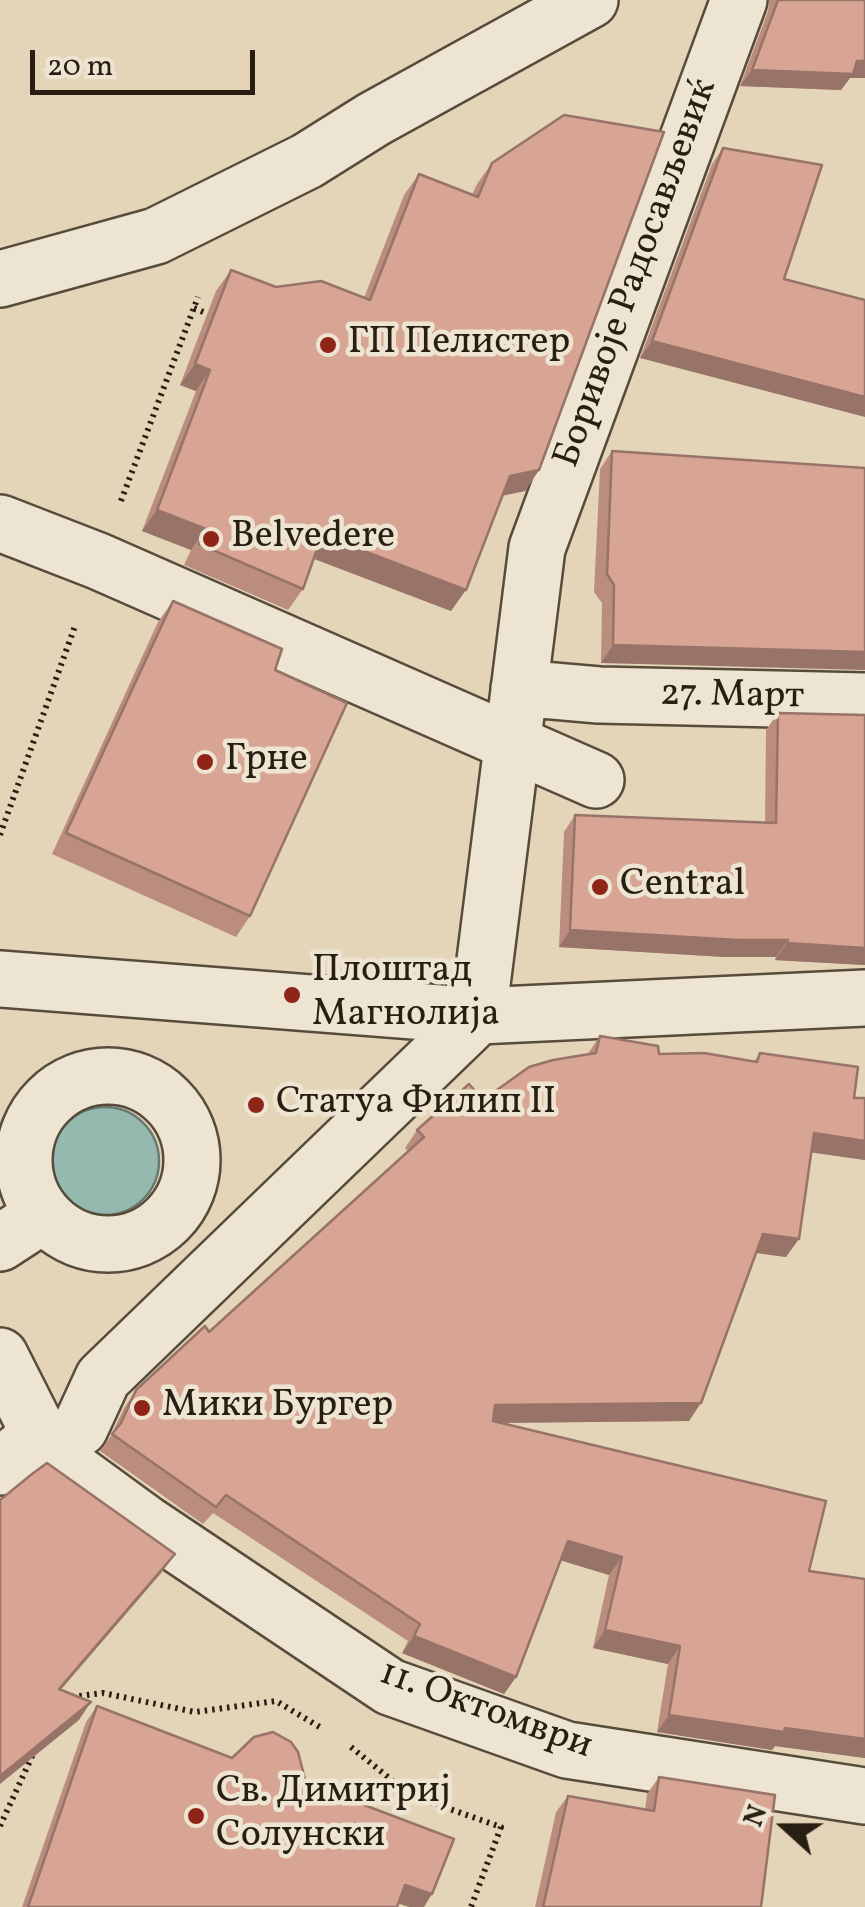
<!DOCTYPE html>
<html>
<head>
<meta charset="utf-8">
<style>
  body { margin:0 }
  #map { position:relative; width:865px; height:1907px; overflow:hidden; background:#e4d5b8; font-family:Vollkorn,serif }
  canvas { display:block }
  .north { position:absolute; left:735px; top:1777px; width:100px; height:100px; -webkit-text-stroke:8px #ede4d1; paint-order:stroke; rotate:291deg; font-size:28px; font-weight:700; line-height:40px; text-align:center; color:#281e12 }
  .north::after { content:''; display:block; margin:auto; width:35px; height:45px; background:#281e12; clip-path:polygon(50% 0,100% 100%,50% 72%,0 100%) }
  .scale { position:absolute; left:30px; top:50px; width:225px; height:45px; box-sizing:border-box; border:5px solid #281e12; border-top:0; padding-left:12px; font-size:30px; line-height:35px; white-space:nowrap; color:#281e12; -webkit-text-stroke:8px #ede4d1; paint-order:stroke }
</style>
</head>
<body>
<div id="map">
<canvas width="865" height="1907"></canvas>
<div class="north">N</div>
<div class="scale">20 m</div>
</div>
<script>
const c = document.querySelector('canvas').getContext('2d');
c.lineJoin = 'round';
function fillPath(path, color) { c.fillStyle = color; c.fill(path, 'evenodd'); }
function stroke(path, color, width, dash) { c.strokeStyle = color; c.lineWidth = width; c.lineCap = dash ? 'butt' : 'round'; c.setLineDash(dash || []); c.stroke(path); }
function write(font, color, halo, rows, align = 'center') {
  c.font = font + ' Vollkorn,serif'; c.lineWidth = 9; c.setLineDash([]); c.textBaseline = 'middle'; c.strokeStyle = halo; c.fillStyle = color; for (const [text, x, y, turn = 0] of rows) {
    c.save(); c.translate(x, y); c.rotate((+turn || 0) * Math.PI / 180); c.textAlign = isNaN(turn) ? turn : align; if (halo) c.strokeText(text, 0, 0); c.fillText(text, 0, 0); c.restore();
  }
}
const water = new Path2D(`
  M51 1161a54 54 0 1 1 108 0a54 54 0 1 1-108 0Z`);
const path = new Path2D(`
  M194,308L208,314
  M121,501L198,297
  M0,835L75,626
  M72,1697L103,1693L195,1712L276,1701L323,1729
  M351,1747L410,1795L501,1827L471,1907
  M0,1826L34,1752`);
const pedestrian = new Path2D(`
  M0,523L98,561L596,780
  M519,688L599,695L865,701
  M0,979L478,1016L865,998
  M24 1160a84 84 0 1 1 168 0a84 84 0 1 1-168 0Z
  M0,1243L43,1215
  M80,1428L103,1378L478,1016L537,548L739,0`);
const minor = new Path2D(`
  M49,1453L145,1523L390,1687L567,1750L865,1796`);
const tertiary = new Path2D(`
  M0,279L156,236L307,161L374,119L590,0
  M0,1356L49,1453
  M0,1467L39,1435`);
const wall = new Path2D(`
  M769,0H865L850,78L841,90L740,86L768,11Z
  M723,148L784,279L640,358L712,164Z
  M492,163L539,470L525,491L502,496L451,611L314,559L303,589L288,610L184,565L191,550L142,531L196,391L180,385L216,291L231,270L276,287L364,298L404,195L419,174L472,195L477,184Z
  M612,451L865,468L601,663L602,603L594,592L600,469Z
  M173,601L275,670L250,916L236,937L52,854L158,622Z
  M778,713L865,715V965L775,960L776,957H725L559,947L564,832L575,815L765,823L766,730Z
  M600,1036L659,1054L754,1062L760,1053L854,1098H865V1160L811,1152L786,1257L756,1253L689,1421L501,1423L809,1571L865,1579V1758L775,1746L772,1750L657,1732L668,1664L593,1648L609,1575L561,1560L516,1677L504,1694L402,1653L408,1641L213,1513L203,1524L100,1451L111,1436L124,1408L136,1390L209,1332L408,1151L405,1148L417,1130L483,1100L587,1055Z
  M97,1706L232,1758L306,1783L399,1903L397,1907H22L86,1722Z
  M659,1777L761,1907H535L556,1812L568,1796L645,1810L647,1794Z`);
const shadedWall = new Path2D(`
  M857,61H865V78H850L841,90L740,86L752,70Z
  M652,341L865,397V417L640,358Z
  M195,364L210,370L196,391L180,385Z
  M539,470L525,491L495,497L510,476Z
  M157,510L206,529L191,550L142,531Z
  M322,535L466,590L451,611L307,556Z
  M613,645L865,652V670L601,663Z
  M570,930L788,940L776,957H725L559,947Z
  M787,943L865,948V965L775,960Z
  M814,1133L865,1141V1160L801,1151Z
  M763,1234L799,1239L786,1257L750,1252Z
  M701,1403L689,1421L482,1423L495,1405Z
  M568,1541L622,1557L609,1575L556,1559Z
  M175,1554L162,1572L46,1707L59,1689Z
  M605,1630L680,1646L668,1664L593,1648Z
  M414,1636L516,1677L504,1694L402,1653Z
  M91,1702L79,1720L0,1784V1776Z
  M669,1715L785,1728L865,1739V1758L775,1746L772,1750L657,1732Z
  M405,1885L432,1894L424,1907H409L394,1902Z`);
const building = new Path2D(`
  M778,0H865V61H857L853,74L752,70Z
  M564,115L664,132L539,470L510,476L466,590L322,535L303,589L199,544L206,529L157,510L210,370L195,364L231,270L276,287L321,281L370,300L419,174L478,197L492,163Z
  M723,148L822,165L784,279L865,300V397L652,341Z
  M612,451L865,468V652L613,645L614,585L607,574Z
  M173,601L282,649L275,670L347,703L250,916L66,833Z
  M778,713L865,715V948L787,943L788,940H737L570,930L575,815L776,823Z
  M600,1036L658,1046L659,1054L704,1053L757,1062L760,1053L858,1067L854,1098H865V1141L814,1133L799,1239L763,1234L701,1403L495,1405L493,1421L826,1501L809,1571L865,1579V1739L785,1728L784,1732L669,1715L680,1646L605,1630L622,1557L568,1541L516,1677L414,1636L420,1624L226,1495L216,1507L112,1434L121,1423L136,1390L205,1326L209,1332L424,1137L417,1130L469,1084L483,1100L529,1067L553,1060L596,1053Z
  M47,1463L175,1554L59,1689L91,1702L0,1776V1500L32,1474Z
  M97,1706L232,1758L254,1737L273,1732L291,1742L298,1752L306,1783L454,1839L432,1894L405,1885L397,1907H28Z
  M659,1777L775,1795L761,1907H543L568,1796L654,1811Z`);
const markers = [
  [328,345,10,"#8f2418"],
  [211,539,10,"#8f2418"],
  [205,762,10,"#8f2418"],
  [600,887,10,"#8f2418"],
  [292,995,10,"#8f2418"],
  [256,1105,10,"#8f2418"],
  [142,1408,10,"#8f2418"],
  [196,1816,10,"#8f2418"]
];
const streetNames = [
  ["Боривоје Радосављевиќ",638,274,-70],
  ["27. Март",732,698,1],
  ["11. Октомври",485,1712,20]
];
const poiNames = [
  ["ГП Пелистер",348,345],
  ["Belvedere",231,539],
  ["Грне",225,762],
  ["Central",620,887],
  ["Плоштад",312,973],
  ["Магнолија",312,1017],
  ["Статуа Филип II",276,1105],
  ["Мики Бургер",162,1408],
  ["Св. Димитриј",216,1794],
  ["Солунски",216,1838]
];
fillPath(water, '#95b9ae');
stroke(water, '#697b70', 2.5);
stroke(pedestrian, '#574c3c', 60);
stroke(minor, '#574c3c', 60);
stroke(tertiary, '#574c3c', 60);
stroke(path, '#281e12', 6, [2.5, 5]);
stroke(pedestrian, '#ede4d1', 55);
stroke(minor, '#ede4d1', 55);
stroke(tertiary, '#ede4d1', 55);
fillPath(wall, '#ba8d7f');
fillPath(shadedWall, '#977368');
fillPath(building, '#d8a494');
stroke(building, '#977368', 2.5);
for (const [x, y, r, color] of markers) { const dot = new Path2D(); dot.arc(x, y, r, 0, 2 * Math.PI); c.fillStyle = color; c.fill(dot); stroke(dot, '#ede4d1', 4); }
write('38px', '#281e12', '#ede4d1', streetNames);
write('38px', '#281e12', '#ede4d1', poiNames, 'left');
</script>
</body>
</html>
